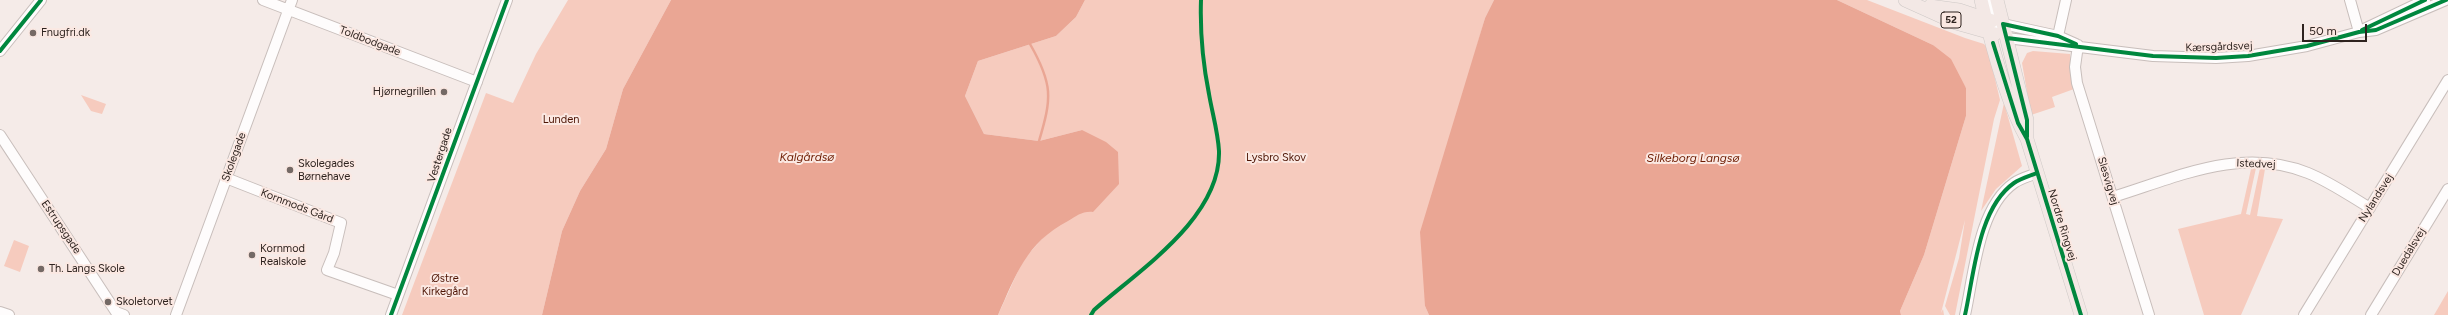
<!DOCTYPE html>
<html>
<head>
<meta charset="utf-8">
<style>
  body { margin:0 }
  #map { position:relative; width:2448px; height:315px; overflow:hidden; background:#f5ebe8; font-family:Figtree,sans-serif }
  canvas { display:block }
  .scale { position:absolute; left:2302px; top:24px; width:65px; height:18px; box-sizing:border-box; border:2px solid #2e231f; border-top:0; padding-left:5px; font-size:12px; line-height:14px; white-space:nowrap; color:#2e231f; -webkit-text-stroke:3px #fbe8e2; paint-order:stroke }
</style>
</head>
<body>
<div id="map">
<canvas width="2448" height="315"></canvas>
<div class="scale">50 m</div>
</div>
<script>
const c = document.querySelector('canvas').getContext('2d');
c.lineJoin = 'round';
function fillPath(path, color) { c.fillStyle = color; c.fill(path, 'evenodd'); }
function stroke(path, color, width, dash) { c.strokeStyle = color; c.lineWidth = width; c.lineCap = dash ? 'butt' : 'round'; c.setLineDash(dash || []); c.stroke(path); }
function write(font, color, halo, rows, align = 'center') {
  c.font = font + ' Figtree,sans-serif'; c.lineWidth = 4; c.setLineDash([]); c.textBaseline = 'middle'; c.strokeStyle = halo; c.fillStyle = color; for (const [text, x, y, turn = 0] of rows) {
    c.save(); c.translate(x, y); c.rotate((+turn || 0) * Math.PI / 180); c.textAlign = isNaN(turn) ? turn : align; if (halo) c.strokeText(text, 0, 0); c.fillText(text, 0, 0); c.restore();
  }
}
const green = new Path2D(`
  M568,0H671L623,89L606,149L580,191L562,231L542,315H402L486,93L513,103L536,54Z
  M1085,0H1494L1485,18L1463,95L1425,306L1429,315H998L1023,260L1051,229L1083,211L1082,130L1039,141L984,134L965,96L978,61L1056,36L1076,17Z
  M1837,0H1867L1965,38L1984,44L1988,49L2000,100L1994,119L1955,315H1950L1945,306L1959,258L1965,220L1941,313L1943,309L1944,315H1901L1900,311L1924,255L1966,116V88L1933,45Z
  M2033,51L2070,54L2074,89L2052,97L2055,107L2031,115L2022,63L2027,53Z
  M81,95L106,104L102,114L91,111Z
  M2004,103L2022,166L1996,189L1981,211Z
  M2256,168L2246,214L2250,215L2260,168L2265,169L2257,216L2283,219L2241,315H2204L2178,229L2241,214L2251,169Z
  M14,240L29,246L20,272L4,266Z
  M2448,291V315H2434Z`);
const water = new Path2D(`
  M671,0H1085L1076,17L1056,36L978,61L965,96L984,134L1039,141L1082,130L1106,142L1118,152L1119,184L1093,212C1082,211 1077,216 1068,221C1026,243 1016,275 998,315H542L562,231L580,191L606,149L623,89Z
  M1494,0H1837L1933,45L1951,59L1966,88V116L1924,255L1900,311L1901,315H1429L1425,306L1420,232L1485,18Z`);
const stream = new Path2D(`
  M1030,44C1053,84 1052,98 1039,141`);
const minor = new Path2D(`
  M263,0L477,82
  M1988,0L1994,22L2007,38L2153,56L2216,58L2248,56L2307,46L2359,32L2376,30L2446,0
  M2350,0L2359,32
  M2003,24L2058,36L2076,44
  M2362,30L2425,0
  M2058,36L2066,0
  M2078,45L2075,67L2077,83L2149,315
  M0,51L41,0
  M0,135L116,312L124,315
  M226,178L341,223L334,253L327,270L398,295
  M2113,197C2178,177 2241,146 2308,173C2330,182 2350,196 2370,208
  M0,312L9,315
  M176,315L292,0
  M391,315L507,0
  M1965,315C1974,275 1978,208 2014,183C2021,178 2030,176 2037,173
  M2304,315L2448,80
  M2371,315L2448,189`);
const major = new Path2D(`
  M1905,0L1956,23L1995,34
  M1981,0C1991,43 2006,102 2027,139L2081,315
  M1997,0L2027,120V137
  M1930,6L1959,10L1992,21`);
const cycleway = new Path2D(`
  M2362,30L2425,0
  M2007,38L2153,56L2216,58L2248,56L2307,46L2359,32L2376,30L2446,0
  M1993,43L2018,123L2027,139L2081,315
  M0,51L41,0
  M2027,137V120L2003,24L2058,36L2076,44
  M391,315L507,0
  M1091,315L1094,310C1139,270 1221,218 1219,151C1218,132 1212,112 1209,94C1203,64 1200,30 1201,0
  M1965,315C1974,275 1978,208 2014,183C2021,178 2030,176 2037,173`);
const markers = [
  [33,33,4,"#746965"],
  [444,92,4,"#746965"],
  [290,170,4,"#746965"],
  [252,255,4,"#746965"],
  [41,269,4,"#746965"],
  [108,302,4,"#746965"]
];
const shields = [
  [1951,20,20]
];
const shieldNames = [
  ["52",1951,20]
];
const poiNames = [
  ["Fnugfri.dk",41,33],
  ["Hjørnegrillen",436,92,"right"],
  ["Skolegades",298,164],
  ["Børnehave",298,177],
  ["Kornmod",260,249],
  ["Realskole",260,262],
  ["Th. Langs Skole",49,269],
  ["Skoletorvet",116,302]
];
const streetNames = [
  ["Toldbodgade",370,41,21],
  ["Kærsgårdsvej",2219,47,-2],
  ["Vestergade",440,155,-72],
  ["Skolegade",234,157,-70],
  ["Istedvej",2256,164,2],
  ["Slesvigvej",2108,181,73],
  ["Nylandsvej",2376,198,-58],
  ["Kornmods Gård",297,206,21],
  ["Nordre Ringvej",2062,225,73],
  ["Estrupsgade",61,227,56],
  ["Duedalsvej",2409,252,-59]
];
const parkNames = [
  ["Lunden",561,120],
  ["Lysbro Skov",1276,158],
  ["Østre",445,279],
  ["Kirkegård",445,292]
];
const waterNames = [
  ["Kalgårdsø",807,157],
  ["Silkeborg Langsø",1693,158]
];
fillPath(green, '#f6cbbe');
fillPath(water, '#eaa694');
stroke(stream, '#eaa694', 2.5);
stroke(minor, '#c8bebb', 12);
stroke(major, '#cdc8c6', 14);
stroke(minor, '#fefcfc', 10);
stroke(major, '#f3e8e5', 13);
stroke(cycleway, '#00873e', 4);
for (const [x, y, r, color] of markers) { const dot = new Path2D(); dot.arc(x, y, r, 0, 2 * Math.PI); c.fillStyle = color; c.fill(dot); stroke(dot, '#fbe8e2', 1.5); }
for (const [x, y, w] of shields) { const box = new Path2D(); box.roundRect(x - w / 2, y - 8, w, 16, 3); c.fillStyle = '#fbe8e2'; c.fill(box); stroke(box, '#2e231f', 1); }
write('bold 10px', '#2e231f', null, shieldNames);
write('11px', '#2e231f', '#fbe8e2', poiNames, 'left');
write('11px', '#2e231f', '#fbe8e2', streetNames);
write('11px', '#4e1505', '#fbe8e2', parkNames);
write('italic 12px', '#6e1c02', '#fbe8e2', waterNames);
</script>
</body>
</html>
